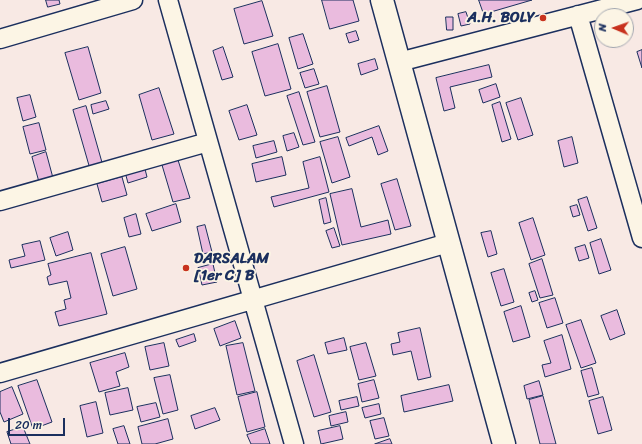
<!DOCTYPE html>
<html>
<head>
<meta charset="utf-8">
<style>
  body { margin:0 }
  #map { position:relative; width:642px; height:444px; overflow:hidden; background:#f8e9e4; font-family:Sriracha,sans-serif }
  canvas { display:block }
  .north { position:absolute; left:594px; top:8px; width:40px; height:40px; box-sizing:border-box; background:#fcf5e5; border:1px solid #a2a6af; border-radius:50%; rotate:272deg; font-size:11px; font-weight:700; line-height:16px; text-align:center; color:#1b2f5e }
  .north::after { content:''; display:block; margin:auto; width:14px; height:18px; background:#c8321e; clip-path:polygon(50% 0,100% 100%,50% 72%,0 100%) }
  .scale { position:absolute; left:8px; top:418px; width:57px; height:18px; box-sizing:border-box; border:2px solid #1b2f5e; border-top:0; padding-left:5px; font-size:12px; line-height:14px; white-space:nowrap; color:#1b2f5e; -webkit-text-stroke:3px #fcf5e5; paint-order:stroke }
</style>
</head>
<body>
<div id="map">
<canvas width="642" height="444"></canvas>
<div class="north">N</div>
<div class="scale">20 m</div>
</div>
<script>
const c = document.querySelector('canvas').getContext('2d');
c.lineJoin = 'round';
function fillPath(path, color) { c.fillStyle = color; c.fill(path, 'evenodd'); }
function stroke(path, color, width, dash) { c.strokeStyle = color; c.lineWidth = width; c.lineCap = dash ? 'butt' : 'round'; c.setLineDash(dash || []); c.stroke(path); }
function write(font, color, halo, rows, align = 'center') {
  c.font = font + ' Sriracha,sans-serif'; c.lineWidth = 3.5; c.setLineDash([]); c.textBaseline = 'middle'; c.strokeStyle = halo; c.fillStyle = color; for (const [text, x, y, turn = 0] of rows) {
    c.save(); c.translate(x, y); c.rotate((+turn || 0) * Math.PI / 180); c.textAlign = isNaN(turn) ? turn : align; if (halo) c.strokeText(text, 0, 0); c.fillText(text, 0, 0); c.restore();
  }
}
const building = new Path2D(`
  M46,0H59L60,4L48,7Z
  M322,0H353L359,21L330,29Z
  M479,0H532L484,14Z
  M262,1L273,36L244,44L234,9Z
  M466,12L470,24L461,26L458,14Z
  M446,17H453V30H447Z
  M356,31L359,40L349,43L346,34Z
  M303,34L313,64L298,69L289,38Z
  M278,44L291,89L265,96L252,52Z
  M88,47L101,93L79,100L65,53Z
  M223,47L233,77L222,80L213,51Z
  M642,50V68L637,52Z
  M375,59L378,69L361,75L358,64Z
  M489,65L492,77L450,87L455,108L444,111L436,78Z
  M314,69L319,84L305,88L300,73Z
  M496,84L500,97L483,103L479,90Z
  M327,86L340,132L320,137L307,92Z
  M159,88L174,134L152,140L139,95Z
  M299,92L315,142L303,145L287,96Z
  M30,95L36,117L23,121L17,98Z
  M521,98L533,135L518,140L506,103Z
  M106,101L109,109L93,114L91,105Z
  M500,102L511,139L502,142L492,105Z
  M247,105L257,135L239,140L229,111Z
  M86,106L103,166L90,169L73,110Z
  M39,123L46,150L30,154L23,127Z
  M379,126L388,151L378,155L372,137L349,146L346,138Z
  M294,133L299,147L287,151L283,136Z
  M338,137L350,177L332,183L320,142Z
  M572,137L578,163L564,167L558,141Z
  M274,141L277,152L256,158L253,146Z
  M46,152L53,178L39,182L32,157Z
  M282,157L286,175L256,182L252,164Z
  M320,157L329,192L274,207L271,197L309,188L303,162Z
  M178,160L190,198L173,202L162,165Z
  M144,165L147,177L128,183L125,172Z
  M122,177L127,195L102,202L97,184Z
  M397,179L411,226L395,230L381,184Z
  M352,189L361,227L388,220L391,234L342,245L330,194Z
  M587,197L597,228L588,231L578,200Z
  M326,198L331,222L324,224L319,200Z
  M176,204L181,222L152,231L146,214Z
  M577,205L580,215L573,217L570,207Z
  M136,214L141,234L129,237L124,218Z
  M533,218L545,255L531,260L519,223Z
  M205,225L212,252L203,254L197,227Z
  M334,228L340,246L332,248L326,231Z
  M491,231L497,254L488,257L481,233Z
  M68,232L73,250L56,256L50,238Z
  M601,239L611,270L599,274L590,243Z
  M40,241L45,260L11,268L9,260L25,256L22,245Z
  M585,245L589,258L579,261L575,248Z
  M125,247L137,289L113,296L101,254Z
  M91,253L107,314L59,326L55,312L66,309L64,300L71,298L67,281L49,285L47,277L51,275L48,264Z
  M542,259L553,295L540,298L529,264Z
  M213,264L217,282L202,285L198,268Z
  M504,269L514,302L501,306L491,273Z
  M535,291L538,300L532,302L529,293Z
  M555,298L563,323L547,328L539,303Z
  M521,306L530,337L513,342L504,312Z
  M617,310L625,334L610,340L601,316Z
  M581,320L596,363L581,368L566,325Z
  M235,321L241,338L220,346L214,329Z
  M420,328L431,377L418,380L411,351L393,355L391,344L400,342L398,333Z
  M194,334L196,341L179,347L176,340Z
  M562,335L571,369L545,377L542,365L551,363L544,341Z
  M344,338L347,350L328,354L325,343Z
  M164,343L169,366L150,370L145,347Z
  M243,343L255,391L237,395L226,346Z
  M366,343L376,376L359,380L350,347Z
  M125,353L129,367L116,372L120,386L99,392L90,363Z
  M314,355L331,412L314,417L297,361Z
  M592,368L599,394L588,397L581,371Z
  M170,375L178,410L163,414L154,378Z
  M37,380L52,422L33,429L18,386Z
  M374,380L379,398L362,402L358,384Z
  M539,381L543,395L527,399L524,386Z
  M449,385L453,401L404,412L401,396Z
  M12,387L23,414L4,422L0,412V392Z
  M128,388L133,410L110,415L105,393Z
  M257,392L265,427L247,432L238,397Z
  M543,396L556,444H540L529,400Z
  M357,397L359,406L341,410L339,401Z
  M603,397L612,430L598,434L589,401Z
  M96,402L103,433L87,437L80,406Z
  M156,403L160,417L141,422L137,407Z
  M379,404L381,414L365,418L362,408Z
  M215,408L220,420L195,429L191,416Z
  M346,412L348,422L331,426L329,416Z
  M384,418L389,436L375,439L370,421Z
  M168,419L173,439L155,444H142L138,427Z
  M124,426L130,444H118L113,429Z
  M340,426L343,439L321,444L318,431Z
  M23,427L30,444H11L7,432Z
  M265,429L270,444H251L247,435Z
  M390,439L392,444H375Z`);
const minor = new Path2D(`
  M168,0L294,444
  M578,15L642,238
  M0,39L133,0
  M399,62L637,0
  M0,201L208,142
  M0,373L448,243`);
const tertiary = new Path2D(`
  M382,0L504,444`);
const markers = [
  [543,18,4,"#c8321e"],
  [186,268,4,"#c8321e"]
];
const poiNames = [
  ["A.H. BOLY",535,18],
  ["DARSALAM",194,259,"left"],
  ["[1er C] B",194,276,"left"]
];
fillPath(building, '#eabbde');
stroke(building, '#1b2f5e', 1);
stroke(minor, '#1b2f5e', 21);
stroke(tertiary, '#1b2f5e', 25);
stroke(minor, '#fcf5e5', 18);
stroke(tertiary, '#fcf5e5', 22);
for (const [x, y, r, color] of markers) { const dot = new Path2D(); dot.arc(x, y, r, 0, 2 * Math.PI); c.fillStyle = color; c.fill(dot); stroke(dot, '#fcf5e5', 1.5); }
write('bold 15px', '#1b2f5e', '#fcf5e5', poiNames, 'right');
</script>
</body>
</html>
